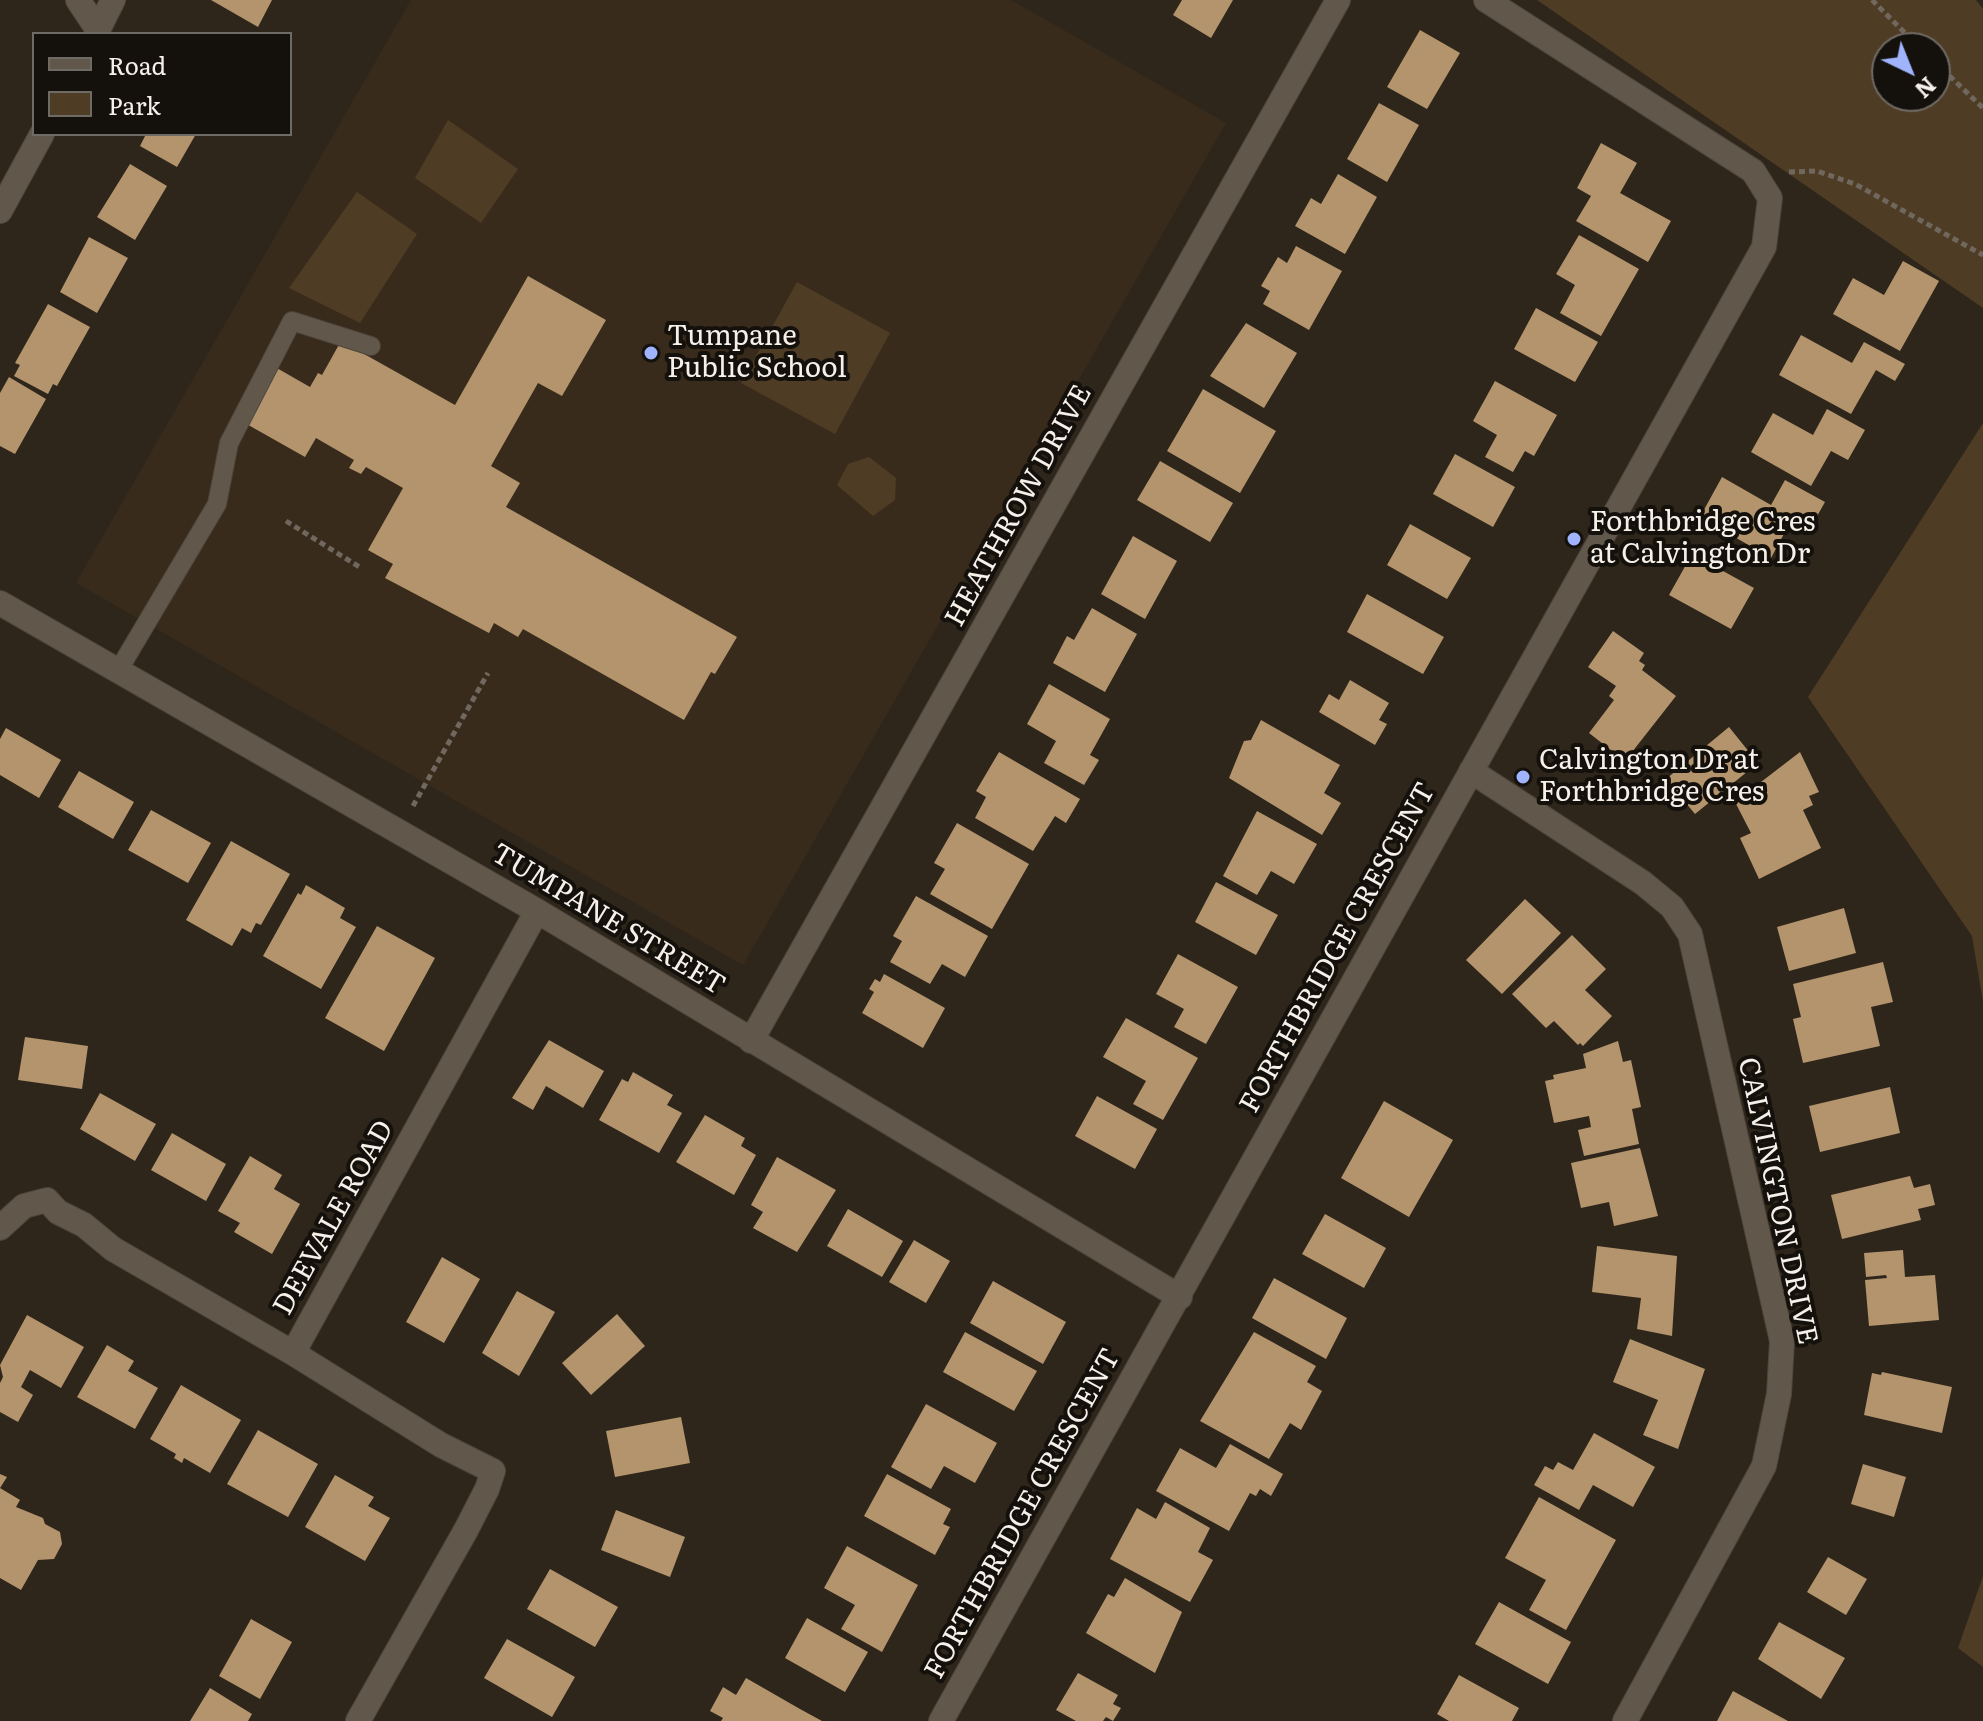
<!DOCTYPE html>
<html>
<head>
<meta charset="utf-8">
<style>
  body { margin:0 }
  #map { position:relative; width:1983px; height:1721px; overflow:hidden; background:#2f261b; font-family:Literata,serif }
  canvas { display:block }
  .legend { position:absolute; left:32px; top:32px; width:260px; height:104px; box-sizing:border-box; background:#14100b; border:2px solid #6e6a64; margin:0; padding:10px 14px; list-style:none; font-size:24px; color:#f6f0e9 }
  .legend li { display:flex; align-items:center; gap:16px; height:40px }
  .legend b { width:40px; border:2px solid #6e6a64 }
  .north { position:absolute; left:1871px; top:32px; width:80px; height:80px; box-sizing:border-box; background:#14100b; border:2px solid #6e6a64; border-radius:50%; rotate:137deg; font-size:22px; font-weight:700; line-height:32px; text-align:center; color:#f6f0e9 }
  .north::after { content:''; display:block; margin:auto; width:28px; height:36px; background:#a0b3fd; clip-path:polygon(50% 0,100% 100%,50% 72%,0 100%) }
</style>
</head>
<body>
<div id="map">
<canvas width="1983" height="1721"></canvas>
<ul class="legend">
<li><b style="height:10px;background:#62574b"></b>Road</li>
<li><b style="height:22px;background:#4f3c24"></b>Park</li>
</ul>
<div class="north">N</div>
</div>
<script>
const c = document.querySelector('canvas').getContext('2d');
c.lineJoin = 'round';
function fillPath(path, color) { c.fillStyle = color; c.fill(path, 'evenodd'); }
function stroke(path, color, width, dash) { c.strokeStyle = color; c.lineWidth = width; c.lineCap = dash ? 'butt' : 'round'; c.setLineDash(dash || []); c.stroke(path); }
function write(font, color, halo, rows, align = 'center') {
  c.font = font + ' Literata,serif'; c.lineWidth = 8; c.setLineDash([]); c.textBaseline = 'middle'; c.strokeStyle = halo; c.fillStyle = color; for (const [text, x, y, turn = 0] of rows) {
    c.save(); c.translate(x, y); c.rotate((+turn || 0) * Math.PI / 180); c.textAlign = isNaN(turn) ? turn : align; if (halo) c.strokeText(text, 0, 0); c.fillText(text, 0, 0); c.restore();
  }
}
const built = new Path2D(`
  M411,0H1011L1226,123L743,965L76,583Z`);
const green = new Path2D(`
  M1537,0H1976L1983,9V308ZM1935,48V96H1887V48Z
  M448,120L518,169L481,223L415,178Z
  M357,192L417,234L360,323L289,288Z
  M797,282L890,333L835,434L741,383Z
  M1983,423V1002L1972,936L1808,697Z
  M869,457L896,478L895,500L873,516L837,485L848,464Z
  M1983,1576V1667L1958,1648Z`);
const building = new Path2D(`
  M211,0H272L258,27Z
  M1182,0H1233L1211,38L1173,15Z
  M1420,30L1460,53L1427,109L1387,87Z
  M1379,103L1419,125L1387,182L1347,159Z
  M146,134H196L177,167L140,146Z
  M1601,143L1637,163L1620,193L1671,221L1648,262L1576,221L1591,196L1577,188Z
  M130,164L167,186L135,240L97,217Z
  M1338,174L1377,197L1345,254L1295,226L1311,198L1321,204Z
  M1579,235L1639,269L1601,336L1560,313L1575,285L1556,274Z
  M89,237L128,258L97,313L60,292Z
  M1296,246L1342,271L1309,330L1263,304L1270,291L1261,286L1278,257L1287,263Z
  M1903,261L1939,281L1900,351L1833,314L1853,278L1884,295Z
  M528,276L606,320L562,396L538,383L491,466L520,483L506,507L737,637L715,674L711,672L684,720L523,629L518,637L494,623L489,633L385,578L393,564L368,550L403,488L366,467L361,474L349,468L354,460L316,438L305,457L243,422L275,367L310,387L318,373L322,375L341,341L455,405Z
  M48,304L90,327L57,386L53,384L48,394L14,376L20,365L15,363Z
  M1536,308L1598,342L1575,382L1514,349Z
  M1246,323L1297,353L1264,408L1210,376Z
  M1801,335L1852,363L1864,342L1905,364L1895,381L1876,370L1851,414L1779,375Z
  M9,377L46,399L15,454L0,446V393Z
  M1495,381L1557,415L1534,456L1525,451L1513,472L1485,457L1497,435L1473,421Z
  M1203,389L1276,431L1240,493L1167,451Z
  M1827,409L1865,430L1848,460L1831,451L1811,486L1751,452L1773,413L1813,435Z
  M1455,454L1515,487L1493,527L1433,494Z
  M1160,461L1233,503L1210,542L1137,500Z
  M1722,477L1771,505L1785,480L1825,502L1811,527L1793,517L1771,558L1700,517Z
  M1410,524L1471,558L1447,599L1387,565Z
  M1133,536L1177,561L1145,619L1101,594Z
  M1692,554L1754,588L1731,629L1669,595Z
  M1367,594L1444,637L1423,674L1347,632Z
  M1092,608L1137,634L1105,692L1053,663L1067,636L1074,640Z
  M1613,631L1644,653L1639,661L1645,665L1642,670L1676,696L1625,761L1589,733L1614,700L1609,696L1616,686L1588,667Z
  M1350,680L1389,703L1379,720L1387,724L1375,745L1319,712L1329,694L1339,700Z
  M1049,684L1110,719L1090,755L1099,760L1084,785L1044,763L1056,741L1027,724Z
  M1261,720L1340,765L1324,793L1341,803L1322,835L1229,778L1244,741L1251,740Z
  M1729,727L1758,763L1695,814L1666,779Z
  M6,728L61,760L39,798L0,775V739Z
  M999,752L1080,799L1066,823L1055,816L1033,851L975,818L986,797L976,791Z
  M1800,752L1819,792L1809,796L1813,805L1803,810L1821,848L1759,879L1740,838L1751,833L1735,802Z
  M79,771L134,802L113,839L58,807Z
  M151,810L211,843L188,883L128,850Z
  M1257,811L1317,844L1294,884L1271,871L1257,895L1223,876Z
  M957,823L1029,864L992,929L930,894L945,869L934,863Z
  M231,841L290,874L261,925L256,923L251,933L242,928L232,946L186,920Z
  M1216,882L1278,915L1256,955L1195,922Z
  M306,885L345,908L340,918L356,927L321,989L263,956L298,893L301,895Z
  M916,896L988,936L965,977L942,964L930,984L890,962L902,941L893,936Z
  M1525,899L1561,933L1502,994L1466,960Z
  M1844,908L1856,953L1789,971L1777,927Z
  M377,926L435,958L384,1051L325,1018Z
  M1572,935L1606,969L1585,990L1612,1016L1583,1046L1580,1043L1578,1045L1554,1021L1546,1028L1512,994Z
  M1178,954L1238,987L1206,1044L1174,1027L1184,1009L1156,994Z
  M1883,962L1893,1002L1871,1007L1880,1046L1803,1063L1793,1019L1801,1017L1793,984Z
  M884,974L945,1008L923,1048L862,1013L874,992L869,989L875,979L880,982Z
  M1126,1018L1198,1058L1163,1120L1133,1104L1146,1081L1103,1057Z
  M25,1037L88,1046L82,1089L18,1080Z
  M549,1040L604,1071L583,1108L546,1086L533,1110L512,1098Z
  M1618,1041L1623,1062L1631,1060L1641,1107L1632,1109L1639,1144L1584,1156L1578,1130L1591,1127L1589,1116L1554,1123L1545,1081L1554,1079L1553,1075L1586,1068L1583,1054Z
  M633,1072L673,1095L667,1105L682,1113L659,1153L599,1120L622,1079L628,1082Z
  M1890,1087L1900,1133L1820,1152L1809,1106Z
  M100,1093L156,1124L135,1161L80,1129Z
  M1097,1096L1157,1129L1135,1169L1075,1136Z
  M1384,1101L1453,1140L1409,1217L1341,1178Z
  M705,1115L745,1138L741,1146L756,1155L734,1195L676,1162Z
  M172,1133L226,1164L206,1201L151,1170Z
  M1640,1148L1658,1216L1614,1226L1609,1202L1581,1208L1571,1163Z
  M250,1156L282,1175L274,1189L300,1204L272,1254L234,1232L240,1223L218,1211Z
  M777,1157L836,1190L797,1252L753,1228L763,1212L751,1205Z
  M1910,1176L1914,1188L1930,1184L1935,1205L1918,1209L1921,1220L1842,1239L1831,1195Z
  M848,1209L903,1241L882,1277L827,1246Z
  M1325,1214L1386,1248L1364,1288L1302,1254Z
  M914,1240L950,1261L926,1303L889,1282Z
  M1597,1246L1677,1256L1672,1336L1637,1329L1641,1298L1592,1292Z
  M1903,1250L1905,1277L1935,1275L1939,1320L1869,1326L1865,1280L1887,1278L1886,1275L1866,1277L1864,1253Z
  M442,1257L480,1279L444,1343L406,1322Z
  M1274,1278L1347,1318L1326,1359L1252,1318Z
  M993,1281L1066,1322L1043,1364L970,1323Z
  M517,1291L555,1312L519,1376L482,1353Z
  M617,1314L645,1346L591,1395L562,1363Z
  M27,1315L84,1347L61,1388L30,1370L21,1387L33,1395L18,1422L0,1412V1383L3,1377L0,1365Z
  M965,1332L1037,1371L1014,1411L943,1372Z
  M1254,1332L1316,1366L1307,1382L1322,1391L1301,1430L1290,1423L1269,1459L1200,1421Z
  M1630,1339L1705,1369L1678,1449L1643,1435L1658,1400L1613,1382Z
  M107,1345L134,1361L128,1371L158,1388L135,1429L77,1397Z
  M1882,1372L1952,1387L1942,1433L1864,1415L1872,1373L1881,1375Z
  M181,1385L241,1420L210,1473L184,1458L182,1463L174,1458L176,1454L150,1439Z
  M926,1404L997,1443L975,1483L944,1466L931,1489L891,1467Z
  M681,1417L690,1463L615,1477L606,1431Z
  M258,1430L318,1464L288,1517L227,1484Z
  M1594,1433L1655,1467L1633,1507L1593,1485L1579,1510L1534,1485L1545,1466L1553,1470L1558,1462L1573,1470Z
  M1230,1444L1283,1474L1271,1496L1260,1489L1256,1496L1250,1493L1229,1531L1156,1491L1180,1448L1216,1468Z
  M1863,1464L1906,1477L1894,1517L1851,1504Z
  M0,1474L7,1477L0,1488L20,1500L16,1507L43,1518L45,1524L60,1532L62,1544L54,1559L38,1560L21,1590L0,1578Z
  M887,1474L951,1509L943,1524L950,1527L935,1555L864,1516Z
  M335,1475L374,1497L368,1506L390,1518L365,1561L305,1527Z
  M1539,1497L1616,1540L1566,1630L1529,1610L1546,1580L1505,1558Z
  M1165,1502L1210,1528L1198,1552L1213,1560L1190,1602L1110,1559L1137,1508L1156,1519Z
  M616,1510L685,1537L670,1577L601,1550Z
  M847,1546L918,1585L882,1652L841,1629L855,1605L824,1588Z
  M1828,1557L1867,1579L1846,1615L1807,1592Z
  M550,1569L618,1607L595,1647L527,1609Z
  M1125,1578L1182,1612L1155,1673L1086,1633L1108,1594L1114,1597Z
  M1499,1602L1571,1642L1548,1684L1475,1644Z
  M807,1618L868,1652L845,1692L785,1658Z
  M251,1619L292,1642L260,1699L219,1676Z
  M1779,1622L1845,1658L1821,1699L1758,1659Z
  M507,1639L575,1677L552,1717L484,1678Z
  M1078,1673L1118,1695L1113,1704L1121,1708L1113,1721L1106,1717L1103,1721H1076L1056,1710Z
  M1459,1675L1519,1708L1512,1721H1449L1437,1714Z
  M746,1678L800,1709L822,1721H721L723,1718L710,1711L723,1687L736,1695Z
  M210,1688L252,1714L248,1721H190Z
  M1733,1691L1788,1721H1717Z`);
const path = new Path2D(`
  M1872,0L1920,48
  M1935,62L1983,108
  M1789,172L1817,171L1855,184L1983,255
  M286,521L361,568
  M413,806L488,673`);
const lane = new Path2D(`
  M118,671L217,504L229,443L292,321L371,346`);
const street = new Path2D(`
  M78,0L98,30
  M96,34L113,0
  M0,211L42,134
  M0,603L537,911L1180,1297
  M1471,771L1643,883L1672,907L1690,934L1782,1341L1779,1394L1764,1466L1625,1721
  M751,1041L1338,0
  M0,1228L24,1206L47,1200L58,1212L84,1225L113,1249L293,1353L441,1445L493,1471L487,1489L466,1530L358,1721
  M293,1353L537,911
  M941,1721L1764,247L1770,198L1753,171L1486,0`);
const markers = [
  [651,353,8,"#a0b3fd"],
  [1574,539,8,"#a0b3fd"],
  [1523,777,8,"#a0b3fd"]
];
const poiNames = [
  ["Tumpane",667,337],
  ["Public School",667,369],
  ["Forthbridge Cres",1590,523],
  ["at Calvington Dr",1590,555],
  ["Calvington Dr at",1539,761],
  ["Forthbridge Cres",1539,793]
];
const streetNames = [
  ["HEATHROW DRIVE",1019,506,-61],
  ["TUMPANE STREET",608,920,31],
  ["FORTHBRIDGE CRESCENT",1338,948,-61],
  ["CALVINGTON DRIVE",1777,1201,78],
  ["DEEVALE ROAD",334,1218,-61],
  ["FORTHBRIDGE CRESCENT",1023,1514,-61]
];
fillPath(built, '#392b1b');
fillPath(green, '#4f3c24');
fillPath(building, '#b3946d');
stroke(lane, '#4d453c', 20);
stroke(street, '#4d453c', 26);
stroke(path, '#70685f', 5, [6, 4]);
stroke(lane, '#62574b', 18);
stroke(street, '#62574b', 24);
for (const [x, y, r, color] of markers) { const dot = new Path2D(); dot.arc(x, y, r, 0, 2 * Math.PI); c.fillStyle = color; c.fill(dot); stroke(dot, '#14100b', 3); }
write('28px', '#f6f0e9', '#14100b', poiNames, 'left');
write('28px', '#f6f0e9', '#14100b', streetNames);
</script>
</body>
</html>
